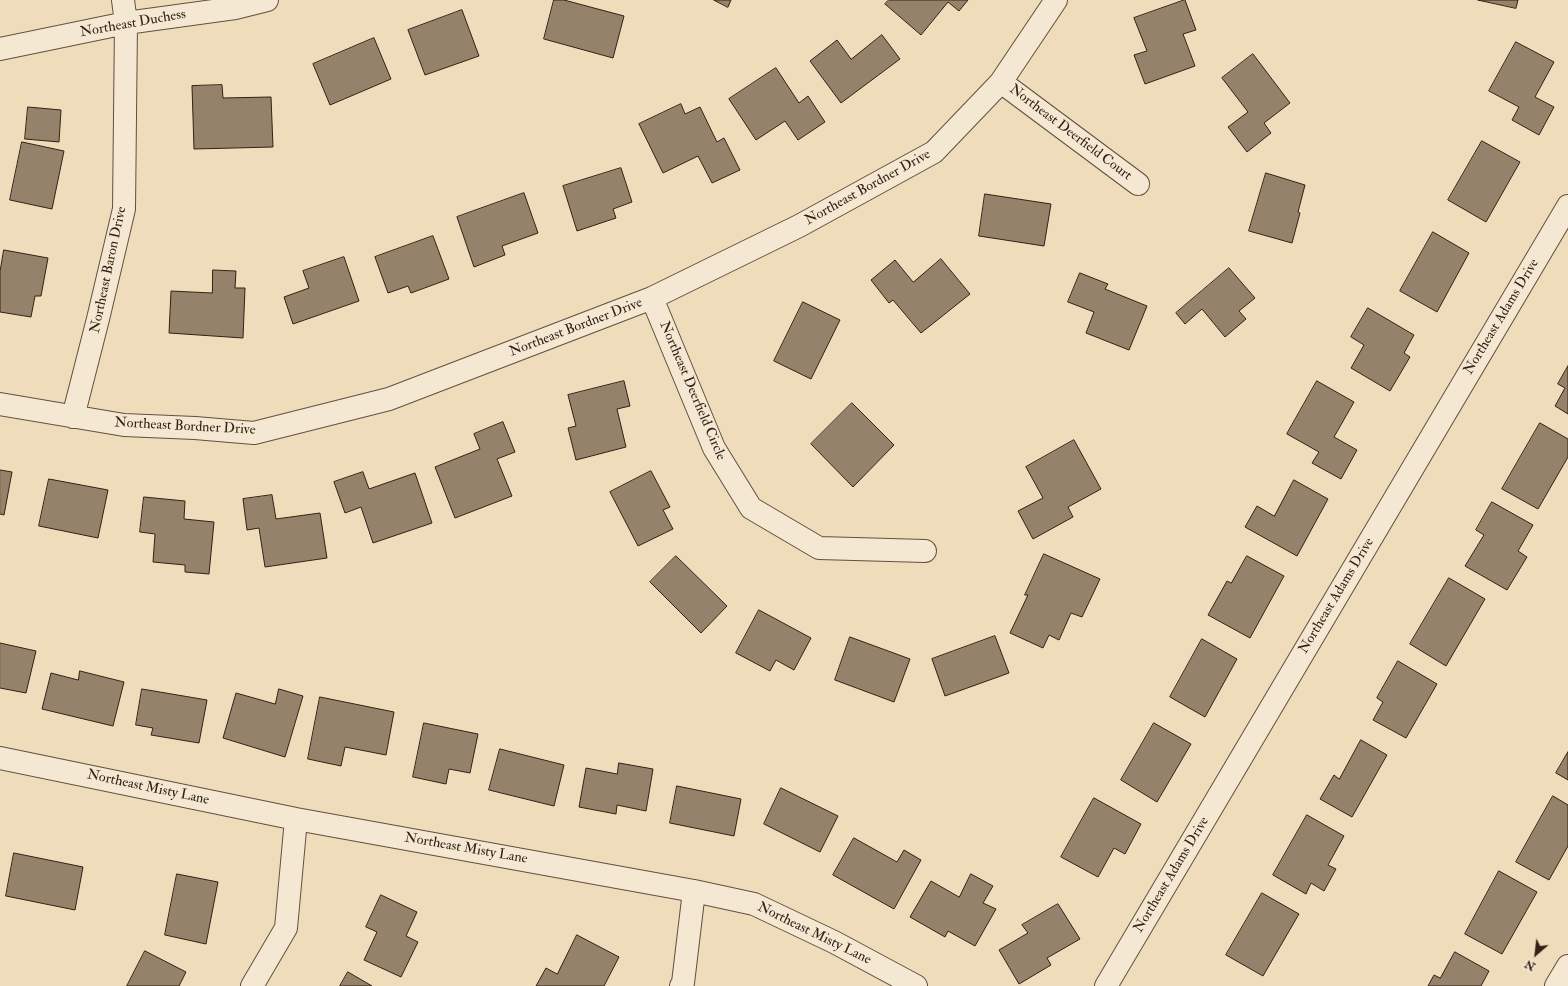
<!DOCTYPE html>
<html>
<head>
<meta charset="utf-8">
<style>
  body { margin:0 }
  #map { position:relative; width:1568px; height:986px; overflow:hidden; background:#efdcba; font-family:"IM FELL Double Pica",serif }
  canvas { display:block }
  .north { position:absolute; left:1516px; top:934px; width:40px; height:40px; -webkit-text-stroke:3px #f5e8d2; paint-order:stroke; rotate:208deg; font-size:11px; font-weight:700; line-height:16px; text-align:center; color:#342016 }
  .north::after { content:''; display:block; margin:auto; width:14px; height:18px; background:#342016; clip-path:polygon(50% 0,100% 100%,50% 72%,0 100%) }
</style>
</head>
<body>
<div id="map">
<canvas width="1568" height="986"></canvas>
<div class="north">N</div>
</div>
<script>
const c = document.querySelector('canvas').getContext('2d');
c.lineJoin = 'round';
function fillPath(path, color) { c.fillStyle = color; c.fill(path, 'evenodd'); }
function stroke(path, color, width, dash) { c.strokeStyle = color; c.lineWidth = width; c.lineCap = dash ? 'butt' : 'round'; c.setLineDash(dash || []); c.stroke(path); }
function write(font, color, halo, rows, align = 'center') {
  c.font = font + ' "IM FELL Double Pica",serif'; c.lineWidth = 3; c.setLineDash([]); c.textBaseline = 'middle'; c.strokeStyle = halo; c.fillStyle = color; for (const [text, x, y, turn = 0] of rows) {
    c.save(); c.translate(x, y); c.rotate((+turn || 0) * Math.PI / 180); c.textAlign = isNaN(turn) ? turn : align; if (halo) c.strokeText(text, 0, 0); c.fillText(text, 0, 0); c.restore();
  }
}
const building = new Path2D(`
  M554,0H564L624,16L613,58L544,39Z
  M714,0H731L728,7Z
  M889,0H968L959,11L948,2L921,35L885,4Z
  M1185,0L1196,30L1183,34L1195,66L1145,84L1134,55L1147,51L1134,18Z
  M1478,0H1518L1516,8Z
  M462,10L479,56L425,75L408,30Z
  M882,35L900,59L841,103L810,61L837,40L851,59Z
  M374,38L391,79L330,105L313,64Z
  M1516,42L1554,62L1535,97L1554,107L1539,135L1512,120L1519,107L1489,91Z
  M1253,54L1290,103L1264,123L1271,133L1247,152L1228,127L1248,112L1222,78Z
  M776,68L799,103L808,96L825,122L798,140L785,121L756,140L729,99Z
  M222,85L223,98L271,97L273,147L194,149L192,86Z
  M681,104L685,114L700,107L717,142L724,138L740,170L712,183L698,156L663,173L639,124Z
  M28,107L61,110L59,142L25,139Z
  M1482,141L1520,162L1486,222L1448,200Z
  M22,142L64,151L52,209L10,200Z
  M621,168L632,202L613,209L616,218L577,231L563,186Z
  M1266,173L1305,185L1298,212L1300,213L1292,243L1249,231Z
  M524,193L538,233L502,246L505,255L474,267L457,217Z
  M985,194L1051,204L1044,246L979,236Z
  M1433,232L1469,253L1437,312L1400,291Z
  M433,236L449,279L411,293L408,286L388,293L375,257Z
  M4,250L48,258L41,296H35L31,317L0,312V272Z
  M344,257L359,301L293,324L284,297L309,288L303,271Z
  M941,259L970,294L921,333L893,300L889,303L871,280L895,260L913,282Z
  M1229,268L1255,298L1239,311L1246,319L1225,337L1202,309L1185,324L1176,313Z
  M213,270L236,271L235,288H245L243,338L169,333L171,291L212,293Z
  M1080,273L1108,284L1105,289L1147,306L1129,350L1086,333L1094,312L1068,302Z
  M803,302L840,320L811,379L774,361Z
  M1368,308L1414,335L1404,353L1410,357L1390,391L1351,368L1364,345L1351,337Z
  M1568,366V414L1555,406L1565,388L1558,384Z
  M624,381L630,406L617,409L626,447L576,460L568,428L576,426L568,395Z
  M1317,381L1354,402L1334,437L1357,450L1341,479L1312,463L1319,452L1287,434Z
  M852,403L894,445L853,487L811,444Z
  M503,422L515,452L497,459L512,496L455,518L435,467L480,449L474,434Z
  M1540,423L1568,439V457L1538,509L1502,489Z
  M1074,440L1101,489L1068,507L1073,517L1033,539L1018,511L1043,498L1026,467Z
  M0,470L12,472L4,515L0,514Z
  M651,471L670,507L663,510L673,529L638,546L610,492Z
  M363,472L369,489L415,473L432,523L373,543L361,507L345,513L334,482Z
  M49,479L108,490L98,538L39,526Z
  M1294,480L1328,499L1297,556L1245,527L1257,506L1274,516Z
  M272,495L276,519L320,513L327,558L265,567L259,528L247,530L243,499Z
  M144,497L185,501L184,519L214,522L209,574L185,572V565L153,562L155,534L140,532Z
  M1492,502L1533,525L1518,551L1527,557L1507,590L1465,566L1484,535L1476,530Z
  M1044,554L1100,579L1082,617L1071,613L1059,640L1049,635L1043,648L1010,633L1028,595H1025Z
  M676,556L727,606L701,633L650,582Z
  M1247,556L1284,576L1250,638L1208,615L1227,581L1231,583Z
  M1449,578L1485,599L1446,666L1410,644Z
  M759,610L811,638L794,670L776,660L770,671L736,653Z
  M995,636L1009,673L945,696L932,659Z
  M850,637L910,659L894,702L835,680Z
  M1202,639L1237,659L1205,717L1170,697Z
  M0,643L36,651L26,693L0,688Z
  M1398,661L1437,684L1406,738L1373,720L1383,702L1377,698Z
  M80,671L124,682L113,726L42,709L51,673L78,680Z
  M142,689L207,700L199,743L151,735L153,728L136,725Z
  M279,689L303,696L285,757L223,738L236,693L275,704Z
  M320,697L394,712L386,755L345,747L341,766L308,759Z
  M424,723L478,734L470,773L449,769L446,784L413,777Z
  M1154,723L1191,744L1157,802L1121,780Z
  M1361,740L1387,755L1352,817L1320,799L1334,775L1339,779Z
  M500,749L564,765L554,806L489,790Z
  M1568,752V780L1556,773Z
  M619,763L653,769L646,811L617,805L616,814L579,807L586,768L617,774Z
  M677,786L741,799L734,836L670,823Z
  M781,788L838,816L820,852L764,824Z
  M1553,796L1568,805V846L1549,880L1516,862Z
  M1094,798L1141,824L1125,854L1114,848L1098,877L1061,857Z
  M1307,815L1344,836L1328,865L1336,869L1324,891L1311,883L1306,894L1273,875Z
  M854,838L897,862L904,850L921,860L894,909L833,875Z
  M14,853L83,867L75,910L6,896Z
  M1499,871L1537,892L1502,954L1465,934Z
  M177,874L218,882L206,944L165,935Z
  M971,874L993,886L983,903L996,909L975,946L948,931L945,937L910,917L931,881L959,897Z
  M1262,893L1299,914L1263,976L1226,955Z
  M381,895L417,912L406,936L418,942L401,977L364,960L377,932L366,927Z
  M1058,904L1080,939L1047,958L1051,965L1019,984L999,950L1028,933L1022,925Z
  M577,935L619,957L604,986H536L546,968L557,974Z
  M145,951L186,972L179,986H127Z
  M1455,952L1489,971L1481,986H1428L1434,975L1440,978Z
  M348,972L372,986H340Z`);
const minor = new Path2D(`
  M0,49L126,23L235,8L267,0
  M1001,82L1138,184
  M652,298L714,448L751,508L819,548L925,551
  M0,404L124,425L195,428L254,433L389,399L652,298L799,226L934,152L1001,82L1056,0
  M73,417L98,319L124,209L126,23L123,0
  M0,758L296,819L694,891L754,904L834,942L916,986
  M252,986L286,928L296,819
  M681,986L683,983L694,891
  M1106,986L1568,206
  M1556,986L1568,966`);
const streetNames = [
  ["Northeast Duchess",133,24,-10],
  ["Northeast Deerfield Court",1070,133,37],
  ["Northeast Bordner Drive",868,188,-29],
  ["Northeast Baron Drive",109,270,-78],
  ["Northeast Adams Drive",1502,317,-59],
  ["Northeast Bordner Drive",576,328,-21],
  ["Northeast Deerfield Circle",692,391,67],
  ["Northeast Bordner Drive",185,427,3],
  ["Northeast Adams Drive",1337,596,-59],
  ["Northeast Misty Lane",148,788,12],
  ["Northeast Misty Lane",466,849,10],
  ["Northeast Adams Drive",1172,875,-59],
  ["Northeast Misty Lane",814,934,26]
];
fillPath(building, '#95826b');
stroke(building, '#342016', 1);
stroke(minor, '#634f3f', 24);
stroke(minor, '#f5e8d2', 22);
write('14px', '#342016', '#f5e8d2', streetNames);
</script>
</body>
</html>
